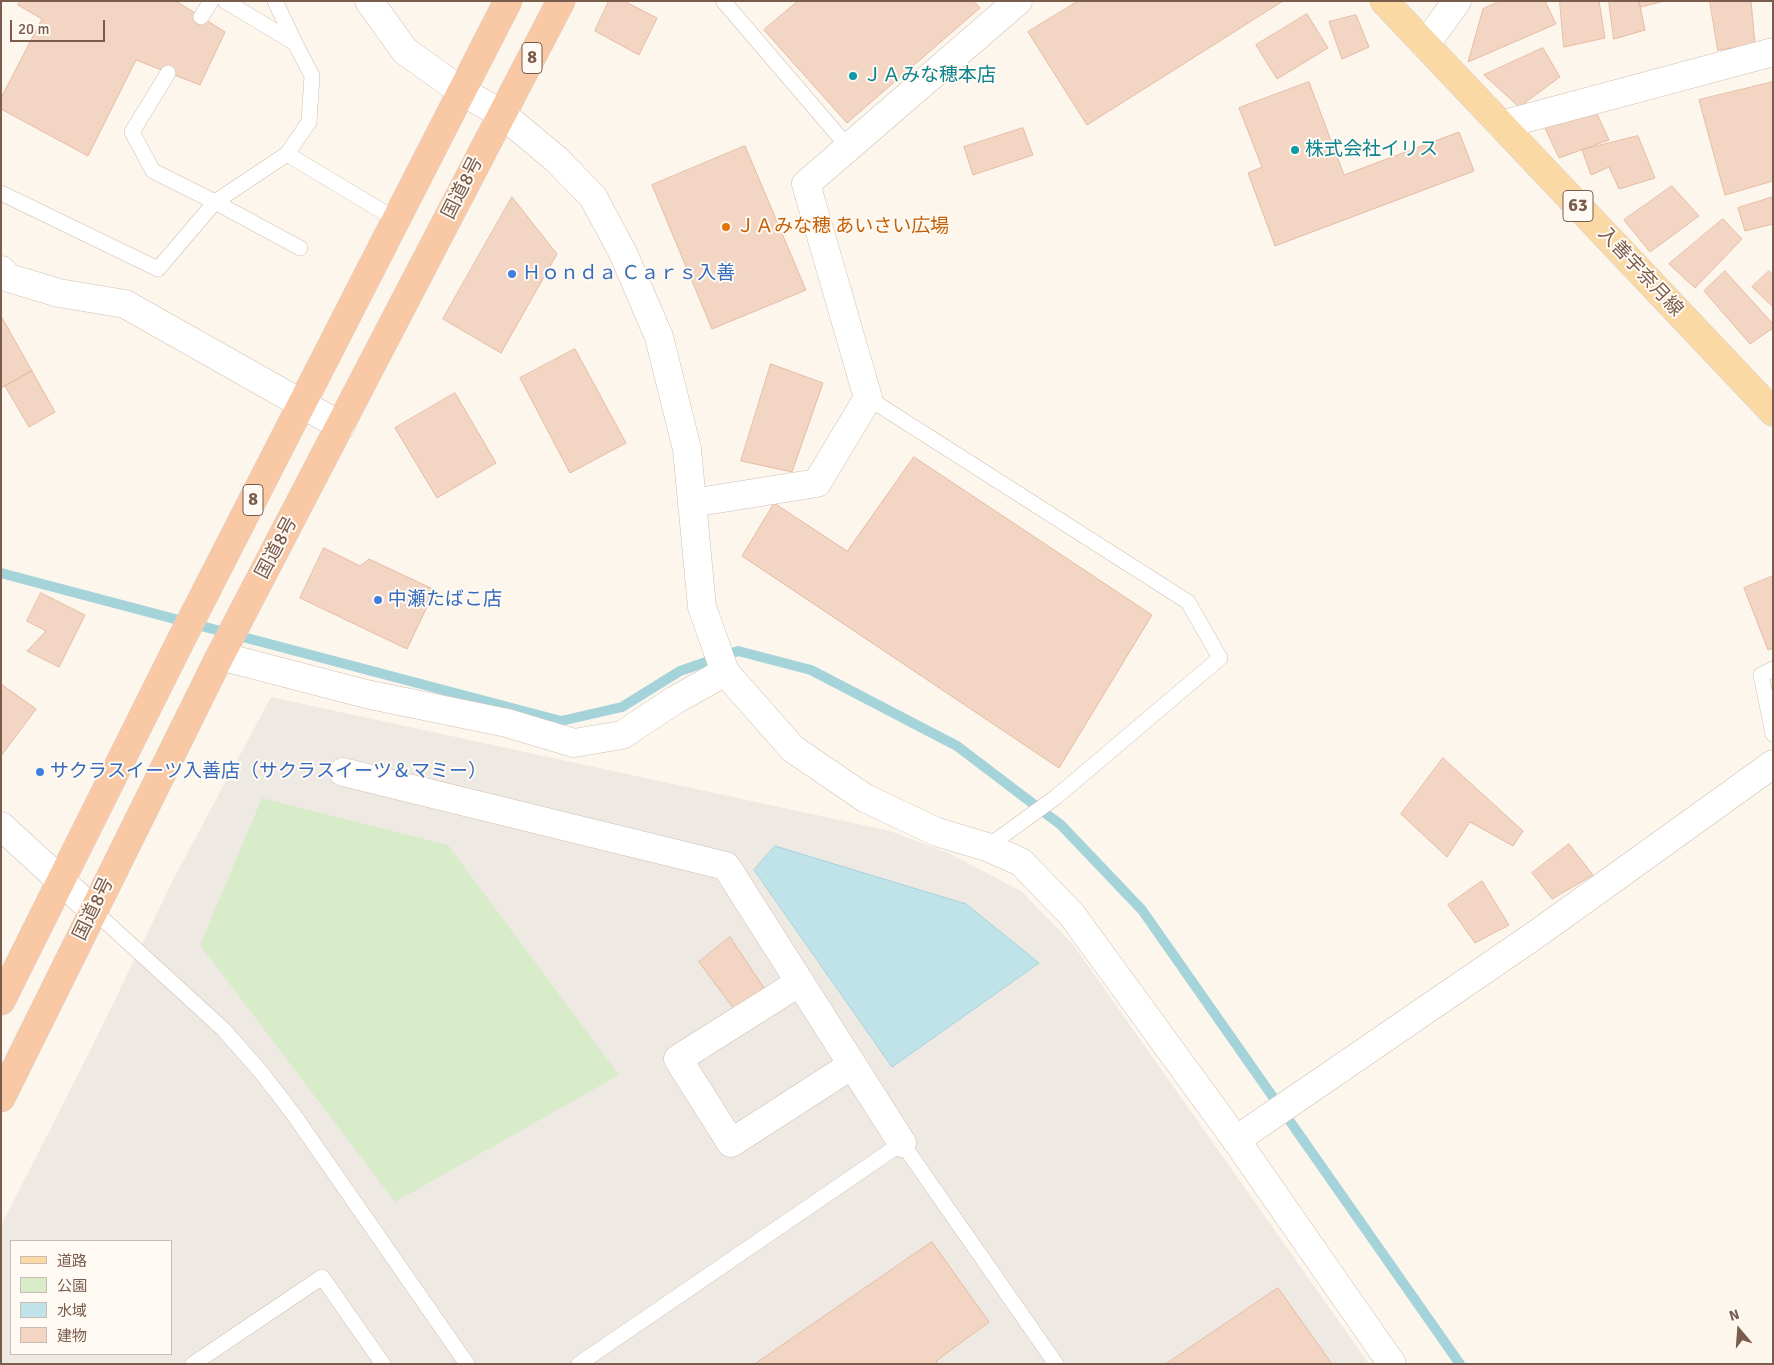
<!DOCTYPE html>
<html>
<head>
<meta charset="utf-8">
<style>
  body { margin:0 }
  #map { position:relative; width:1774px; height:1365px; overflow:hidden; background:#fdf6ec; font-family:Signika,"Noto Sans JP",sans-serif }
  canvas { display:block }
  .frame { position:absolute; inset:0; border:2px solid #7a5c4d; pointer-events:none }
  .legend { position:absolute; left:10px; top:1240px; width:162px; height:115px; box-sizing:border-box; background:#fffaf3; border:1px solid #cabbb1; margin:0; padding:6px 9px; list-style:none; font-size:15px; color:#7a5c4d }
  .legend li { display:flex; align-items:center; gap:10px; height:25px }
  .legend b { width:25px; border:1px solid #cabbb1 }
  .north { position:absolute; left:1714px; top:1305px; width:50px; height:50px; -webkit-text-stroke:4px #fffaf3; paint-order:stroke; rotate:342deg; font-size:14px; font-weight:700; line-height:20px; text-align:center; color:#7a5c4d }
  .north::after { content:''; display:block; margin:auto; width:18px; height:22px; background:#7a5c4d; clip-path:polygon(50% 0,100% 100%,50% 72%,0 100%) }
  .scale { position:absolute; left:10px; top:20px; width:95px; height:22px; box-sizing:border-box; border:2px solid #7a5c4d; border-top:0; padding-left:6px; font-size:15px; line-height:18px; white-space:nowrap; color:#7a5c4d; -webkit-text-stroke:4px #fffaf3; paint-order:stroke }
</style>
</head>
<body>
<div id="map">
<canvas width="1774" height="1365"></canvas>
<div class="frame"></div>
<ul class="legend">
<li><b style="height:6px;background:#fbd9a5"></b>道路</li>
<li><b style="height:14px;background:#d8ecc9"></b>公園</li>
<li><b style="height:14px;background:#bfe3e8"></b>水域</li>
<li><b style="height:14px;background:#f3d5c3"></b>建物</li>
</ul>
<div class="north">N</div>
<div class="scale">20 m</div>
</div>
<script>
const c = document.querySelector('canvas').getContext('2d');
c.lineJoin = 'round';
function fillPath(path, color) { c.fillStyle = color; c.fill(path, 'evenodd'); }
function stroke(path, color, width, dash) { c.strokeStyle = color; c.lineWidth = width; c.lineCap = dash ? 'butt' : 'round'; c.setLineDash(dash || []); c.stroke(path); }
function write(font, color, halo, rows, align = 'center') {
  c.font = font + ' Signika,"Noto Sans JP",sans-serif'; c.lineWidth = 4; c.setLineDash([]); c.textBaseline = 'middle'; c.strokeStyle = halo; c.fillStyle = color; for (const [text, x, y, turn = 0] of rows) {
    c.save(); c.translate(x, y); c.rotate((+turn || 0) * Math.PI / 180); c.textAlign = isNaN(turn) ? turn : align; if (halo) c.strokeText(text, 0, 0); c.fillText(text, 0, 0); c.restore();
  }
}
const industrial = new Path2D(`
  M271,697L890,831L948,853L1021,891L1072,943L1369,1364H1V1226L92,1047L175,876ZM11,1241H171V1354H11Z`);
const green = new Path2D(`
  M262,798L448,845L619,1075L395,1202L200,945Z`);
const water = new Path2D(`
  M775,846L966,904L1039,963L892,1067L754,870Z`);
const stream = new Path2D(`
  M1,573L561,721L622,707L680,671L738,651L811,670L957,746L1061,825L1142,910L1460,1364`);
const building = new Path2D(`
  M20,1H176L225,32L200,85L136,60L88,156L1,109V98L42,19L18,5Z
  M609,1H624L657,18L639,55L595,31Z
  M798,1H974L980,8L847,123L764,30Z
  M1078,1H1283L1087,125L1028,32Z
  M1500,1H1545L1556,24L1468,62L1483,9Z
  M1560,1H1599L1605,38L1564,47Z
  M1609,1H1639L1645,30L1614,39Z
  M1639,1H1665L1640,7Z
  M1710,1H1751L1755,45L1718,50Z
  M1307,14L1328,48L1277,79L1256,45Z
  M1356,15L1369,47L1342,59L1329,22Z
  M1543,48L1560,77L1519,107L1484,75Z
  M1309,82L1344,175L1459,132L1474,171L1275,246L1248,173L1262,167L1239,108Z
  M1773,82V181L1725,195L1699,100Z
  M1596,112L1609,140L1559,158L1545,128Z
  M1023,128L1033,155L973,175L964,147Z
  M1638,136L1655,178L1619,189L1609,167L1591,175L1582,150Z
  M745,146L806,290L712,329L652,185Z
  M1672,186L1699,216L1650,252L1624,220Z
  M512,197L557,254L501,353L443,319Z
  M1773,197V224L1745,231L1738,208Z
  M1723,219L1742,239L1695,288L1669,264Z
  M1725,271L1773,324V328L1750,344L1704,291Z
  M1769,271L1773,275V307L1752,287Z
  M1,316L32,371L1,388Z
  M575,349L626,443L570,473L520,378Z
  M771,364L823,383L792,472L741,461Z
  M32,371L55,412L29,427L5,386Z
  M455,393L496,463L437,498L395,428Z
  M914,457L1152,615L1059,768L742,556L774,503L847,551Z
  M324,548L360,566L369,559L435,590L407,649L300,598Z
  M1773,576V648L1768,650L1744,588Z
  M41,593L85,615L59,667L27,651L46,631L27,621Z
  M1,684L36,709L1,756Z
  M1443,758L1523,831L1513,846L1470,822L1447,857L1401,814Z
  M1569,844L1593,875L1552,899L1532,873Z
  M1482,881L1509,925L1475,943L1448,905Z
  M730,937L764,988L734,1009L699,962Z
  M932,1242L989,1322L936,1361L938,1364H755Z
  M1278,1288L1332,1364H1166Z`);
const service = new Path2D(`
  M225,1L295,43L275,1
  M724,2L848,147
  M201,17L211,1
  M287,154L309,122L312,76L295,43
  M1,193L158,269L215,202L153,171L132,132L168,73
  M300,248L215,202L287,154L395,219
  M868,398L1188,602L1220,658L1056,797L987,847
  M1773,669L1761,675L1773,734
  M94,911L223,1029L261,1072L294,1115L467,1364
  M193,1364L322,1277L383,1364
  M579,1364L902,1143L1056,1364`);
const minor = new Path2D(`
  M1425,45L1457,1
  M1501,125L1773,52
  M1,270L9,278L59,293L125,304L341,426
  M692,503L817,483L868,398L806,184L1018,1
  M220,656L366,694L507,723L574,743L622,735L675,700L725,672
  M343,772L726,866L902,1143
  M1,826L94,911
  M800,982L678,1059L731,1143L852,1065
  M1236,1140L1538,933L1773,764`);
const tertiary = new Path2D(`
  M369,1L405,51L461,91L502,114L556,159L593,197L623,253L659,337L687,449L702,607L725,672L793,749L865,798L937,832L987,847L1021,862L1072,915L1236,1140L1392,1364`);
const primary = new Path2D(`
  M1384,1L1773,412`);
const trunk = new Path2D(`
  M1,1001L179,644L508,1
  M1,1098L220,656L561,1`);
const markers = [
  [853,76,5,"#0f9aa8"],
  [1295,150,5,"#0f9aa8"],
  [726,227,5,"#e8710a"],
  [512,274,5,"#3f7fe0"],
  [378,600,5,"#3f7fe0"],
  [40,772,5,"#3f7fe0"]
];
const shields = [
  [532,58,20],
  [1578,206,30],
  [253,500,20]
];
const shieldNames = [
  ["8",532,58],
  ["63",1578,206],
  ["8",253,500]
];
const cultureNames = [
  ["ＪＡみな穂本店",863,76],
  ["株式会社イリス",1305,150]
];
const streetNames = [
  ["国道8号",463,188,-63],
  ["入善宇奈月線",1640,272,47],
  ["国道8号",277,548,-62],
  ["国道8号",94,909,-64]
];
const foodNames = [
  ["ＪＡみな穂 あいさい広場",736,227]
];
const shopNames = [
  ["Ｈｏｎｄａ Ｃａｒｓ入善",522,274],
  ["中瀬たばこ店",388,600],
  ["サクラスイーツ入善店（サクラスイーツ＆マミー）",50,772]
];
fillPath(industrial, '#efe9e4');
fillPath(green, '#d8ecc9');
fillPath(water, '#bfe3e8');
stroke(water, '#a5d3da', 1);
stroke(stream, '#a5d3da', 10);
fillPath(building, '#f3d5c3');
stroke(building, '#e6bba3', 1);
stroke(service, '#d1beb0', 16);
stroke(minor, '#d1beb0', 29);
stroke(tertiary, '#d1beb0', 29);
stroke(primary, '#dad1cd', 29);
stroke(trunk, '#dad1cd', 29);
stroke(service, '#fff', 15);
stroke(minor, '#fff', 28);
stroke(tertiary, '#fff', 28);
stroke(primary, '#fbd9a5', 28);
stroke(trunk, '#f9c8a4', 28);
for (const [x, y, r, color] of markers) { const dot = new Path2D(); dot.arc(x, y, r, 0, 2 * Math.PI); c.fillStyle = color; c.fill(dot); stroke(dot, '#fffaf3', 2); }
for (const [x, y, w] of shields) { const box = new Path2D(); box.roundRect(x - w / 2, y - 15.5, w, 31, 4); c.fillStyle = '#fffaf3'; c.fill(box); stroke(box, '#7a5c4d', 1); }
write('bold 18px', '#7a5c4d', null, shieldNames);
write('19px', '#0d838f', '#fffaf3', cultureNames, 'left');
write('19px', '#7a5c4d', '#fffaf3', streetNames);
write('19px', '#c56008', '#fffaf3', foodNames, 'left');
write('19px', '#366cbe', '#fffaf3', shopNames, 'left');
</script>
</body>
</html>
